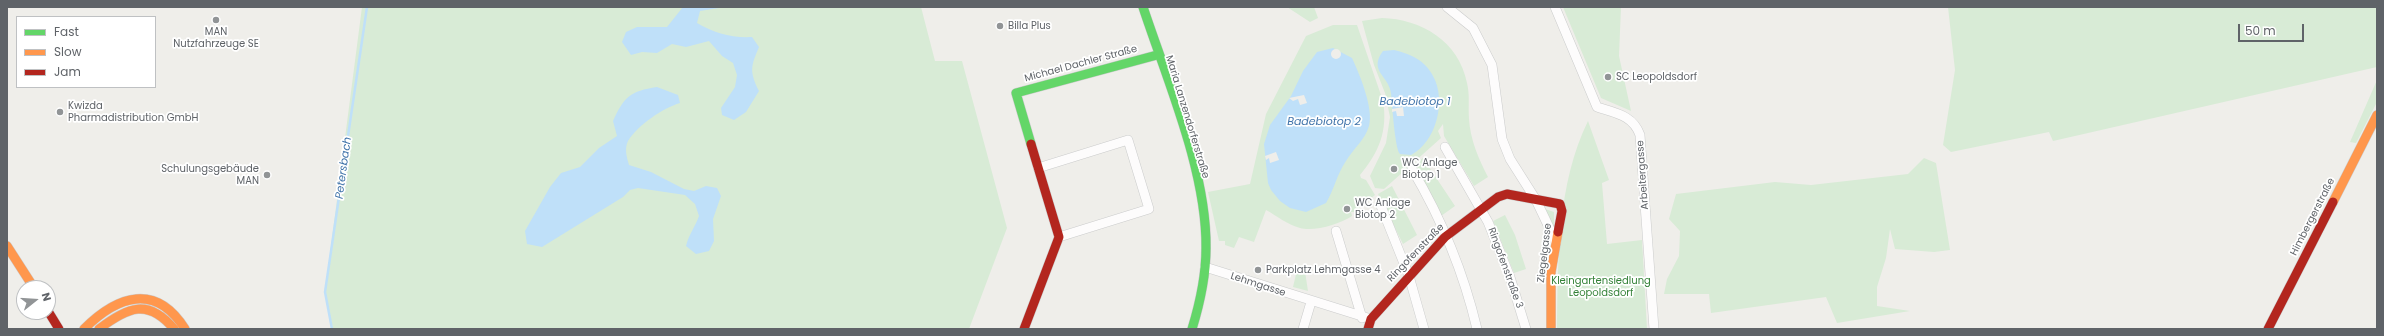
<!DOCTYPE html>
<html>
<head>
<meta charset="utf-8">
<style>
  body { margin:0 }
  #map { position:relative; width:2384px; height:336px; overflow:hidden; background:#efeeea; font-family:Poppins,sans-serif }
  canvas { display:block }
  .frame { position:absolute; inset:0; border:8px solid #5f6368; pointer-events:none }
  .legend { position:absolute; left:16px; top:16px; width:140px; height:72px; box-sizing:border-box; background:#fff; border:1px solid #bfc1c3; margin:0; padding:5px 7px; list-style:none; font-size:12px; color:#5f6368 }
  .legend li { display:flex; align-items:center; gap:8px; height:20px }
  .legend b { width:20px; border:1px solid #bfc1c3 }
  .north { position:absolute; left:16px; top:280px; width:40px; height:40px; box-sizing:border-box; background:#fff; border:1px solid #bfc1c3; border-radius:50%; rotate:73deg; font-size:11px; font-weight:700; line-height:16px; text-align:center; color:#5f6368 }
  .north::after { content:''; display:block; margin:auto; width:14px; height:18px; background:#919496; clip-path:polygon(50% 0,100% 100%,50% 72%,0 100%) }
  .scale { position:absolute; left:2238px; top:24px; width:66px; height:18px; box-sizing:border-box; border:2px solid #5f6368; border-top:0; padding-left:5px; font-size:12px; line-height:14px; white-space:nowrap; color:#5f6368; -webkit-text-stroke:3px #fff; paint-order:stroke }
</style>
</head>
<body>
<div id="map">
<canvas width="2384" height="336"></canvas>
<div class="frame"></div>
<ul class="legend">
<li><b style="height:5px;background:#63d668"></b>Fast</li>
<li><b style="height:5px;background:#ff974d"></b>Slow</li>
<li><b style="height:5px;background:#b3261e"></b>Jam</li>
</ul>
<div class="north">N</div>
<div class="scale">50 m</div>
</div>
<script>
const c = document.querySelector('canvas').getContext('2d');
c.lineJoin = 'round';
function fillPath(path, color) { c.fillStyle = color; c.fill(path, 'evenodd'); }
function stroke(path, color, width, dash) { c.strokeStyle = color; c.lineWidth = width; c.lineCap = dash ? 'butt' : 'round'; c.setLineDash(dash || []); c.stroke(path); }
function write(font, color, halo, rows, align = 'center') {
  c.font = font + ' Poppins,sans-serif'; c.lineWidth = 3.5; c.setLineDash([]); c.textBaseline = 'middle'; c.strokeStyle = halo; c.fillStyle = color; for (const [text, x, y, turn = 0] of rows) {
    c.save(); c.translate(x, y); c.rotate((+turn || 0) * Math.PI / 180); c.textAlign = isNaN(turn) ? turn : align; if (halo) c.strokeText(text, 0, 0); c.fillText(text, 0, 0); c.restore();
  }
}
const green = new Path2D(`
  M362,7H921L935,61H962L1007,228L969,329H333L325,292Z
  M1287,7H1314L1318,18L1310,22Z
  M1563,7H1621L1619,56L1631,111L1601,98Z
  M1948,7H2377V67L2053,141L2049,132L1951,152L1943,145L1955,70Z
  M1382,18C1421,19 1459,41 1467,83C1470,95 1468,107 1469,119C1470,139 1479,160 1488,177L1474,186L1444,136L1443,124L1438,131L1441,138L1384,189L1375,188L1370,176L1386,143L1390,117L1385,93L1374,65L1362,21Z
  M1333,25H1357L1383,101C1388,131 1379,152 1360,175L1361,178L1366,180L1375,195L1354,212H1351L1352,216C1340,224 1314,232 1300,228C1288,225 1277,216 1266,210L1254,242L1239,237L1234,248L1225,245V241H1219L1208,192L1250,184L1266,114L1306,36Z
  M2377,80V102L2356,143L2350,142Z
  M1588,121L1609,180L1602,183L1607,244L1642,240L1647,329H1557C1558,260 1557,184 1588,121Z
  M1423,158L1455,206L1441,216L1413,165Z
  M1924,158L1936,163L1950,250L1934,252L1895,249L1890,229L1886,258L1877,287V306L1910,311L1837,323L1826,297L1711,313L1709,294H1664L1667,279L1679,256L1680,231L1669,219L1676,194L1775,182L1811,185L1908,174Z
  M1392,186L1417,235L1403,244L1378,194Z
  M1545,209L1554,212V227Z
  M1505,215L1515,235L1526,269L1514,273L1493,221Z
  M1304,265L1308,291L1293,287L1298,266Z`);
const water = new Path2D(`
  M683,7H725L700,11L697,23C714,33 731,38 752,37L759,47C751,66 749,71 759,91L746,112L734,120L722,115L721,108L735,87L737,75L733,63L722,56L709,41L686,47L672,44L657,53L642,52L631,55L622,42L626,32L637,27H667Z
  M1333,48L1352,58C1359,73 1374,108 1369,126C1365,140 1353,149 1346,161C1337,174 1334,190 1326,203L1306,212L1290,208L1280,201L1271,190L1268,183L1264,144L1270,125L1291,96L1303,71L1317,52Z
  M1394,50C1410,54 1425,60 1433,76C1447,101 1436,142 1411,155L1400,154C1395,150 1392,103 1391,93C1389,76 1368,71 1383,51Z
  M657,87L678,95L680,103C663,108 638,125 628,141C624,149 627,158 629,165L651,172L684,189L694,191L706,186L717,188L721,196L713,219L714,241L709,251L696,254L686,246C689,234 695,227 699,216L695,204L685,195L638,188L630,190L623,197L542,247L527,244L525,231L550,187L561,173L580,167L599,148L617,136L613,121C624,97 630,91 657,87Z`);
const pier = new Path2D(`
  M1331 54a5 5 0 1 1 10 0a5 5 0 1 1-10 0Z
  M1304,95L1307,103L1300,105L1298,99L1293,101L1289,98Z
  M1403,107L1404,116H1397L1396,111L1392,112V109Z
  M1276,152L1279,160L1270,163L1269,158L1266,160L1265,156Z`);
const stream = new Path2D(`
  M332,329L325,292L367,7`);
const street = new Path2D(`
  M1447,7L1473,28L1492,65L1502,139L1510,159L1536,200L1556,242
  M1555,7L1597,107C1615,113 1633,115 1640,135L1654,329
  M1445,147L1488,222L1510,277L1526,329
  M1038,168L1128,140L1149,209L1059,237
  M1412,169C1441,218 1464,274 1477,329
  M1381,206L1409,276L1424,329
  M1336,231L1362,318
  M1205,267L1371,319
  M1303,329L1311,302`);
const fast = new Path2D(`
  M1143,7C1167,80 1207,171 1206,248C1206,276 1200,303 1192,329
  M1031,144L1016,93L1157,55`);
const slow = new Path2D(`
  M2333,202L2377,115
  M7,246L34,288
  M84,329C118,295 156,283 185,329
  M99,329C128,307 148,298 174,329
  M1551,329V272L1558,232`);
const jam = new Path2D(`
  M48,311L59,329
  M1024,329L1059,237L1031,144
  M1368,329L1371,319L1445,237L1498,197L1507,194L1560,204L1562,211L1558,232
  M2268,329L2333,202`);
const markers = [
  [216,20,4,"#919496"],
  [1000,26,4,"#919496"],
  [1608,77,4,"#919496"],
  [60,112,4,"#919496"],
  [1394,169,4,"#919496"],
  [267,175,4,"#919496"],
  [1347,209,4,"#919496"],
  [1258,270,4,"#919496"]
];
const poiNames = [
  ["Billa Plus",1008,26],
  ["MAN",216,32,"center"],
  ["Nutzfahrzeuge SE",216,44,"center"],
  ["SC Leopoldsdorf",1616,77],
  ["Kwizda",68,106],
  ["Pharmadistribution GmbH",68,118],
  ["WC Anlage",1402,163],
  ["Biotop 1",1402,175],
  ["Schulungsgebäude",259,169,"right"],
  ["MAN",259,181,"right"],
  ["WC Anlage",1355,203],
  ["Biotop 2",1355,215],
  ["Parkplatz Lehmgasse 4",1266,270]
];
const streetNames = [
  ["Michael Dachler Straße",1081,64,-15],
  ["Maria Lanzendorferstraße",1187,117,73],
  ["Arbeitergasse",1643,175,-94],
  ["Himbergerstraße",2313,217,-63],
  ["Ringofenstraße",1416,253,-46],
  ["Ziegelgasse",1545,253,-83],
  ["Ringofenstraße 3",1505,268,70],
  ["Lehmgasse",1258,285,18]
];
const parkNames = [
  ["Kleingartensiedlung",1601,281],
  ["Leopoldsdorf",1601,293]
];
const waterNames = [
  ["Badebiotop 1",1415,102],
  ["Badebiotop 2",1324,122],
  ["Petersbach",344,168,-82]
];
fillPath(green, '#d8ebd6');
fillPath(water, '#bfe0f9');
fillPath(pier, '#efeeea');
stroke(stream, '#bfe0f9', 2.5);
stroke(street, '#cbcccc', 10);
stroke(fast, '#cacacb', 10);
stroke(slow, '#cacacb', 10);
stroke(jam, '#cacacb', 10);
stroke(street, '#fdfcfc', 9);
stroke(fast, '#63d668', 9);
stroke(slow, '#ff974d', 9);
stroke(jam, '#b3261e', 9);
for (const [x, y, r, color] of markers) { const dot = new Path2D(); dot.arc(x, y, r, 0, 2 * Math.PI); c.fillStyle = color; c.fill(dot); stroke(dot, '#fff', 1.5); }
write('10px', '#5f6368', '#fff', poiNames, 'left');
write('10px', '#5f6368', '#fff', streetNames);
write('10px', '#348238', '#fff', parkNames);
write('italic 11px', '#4174aa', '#fff', waterNames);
</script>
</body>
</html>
